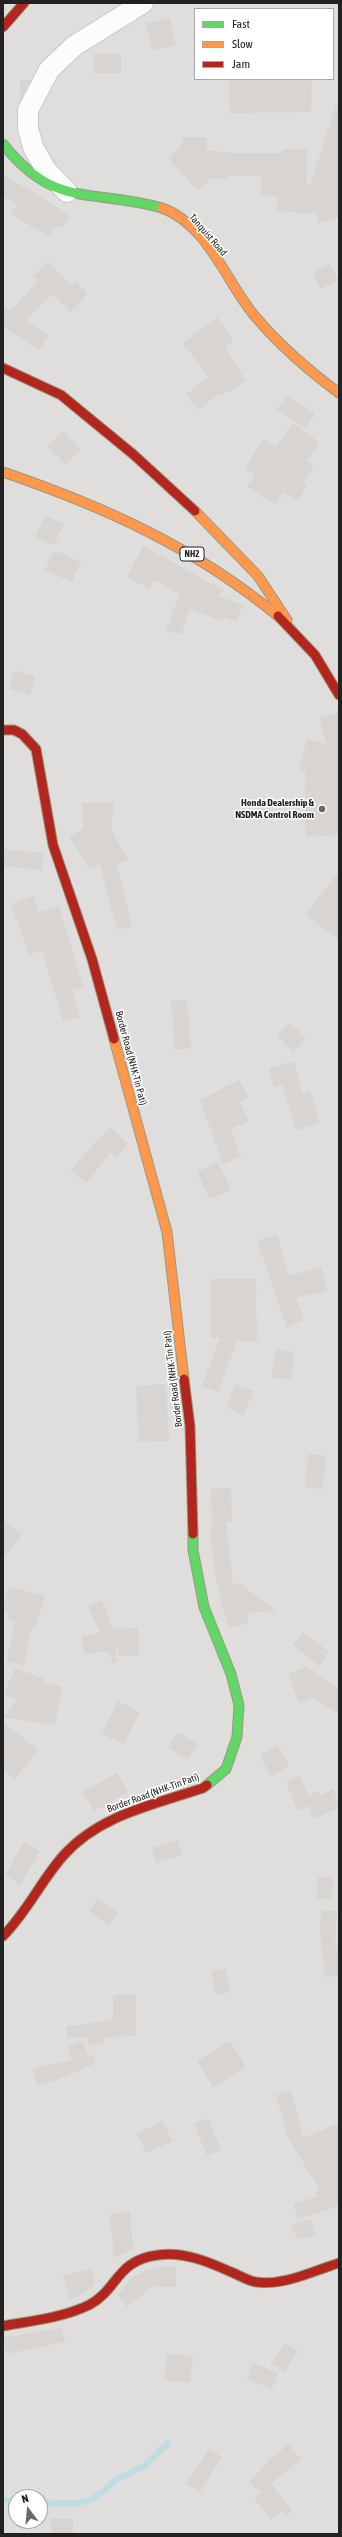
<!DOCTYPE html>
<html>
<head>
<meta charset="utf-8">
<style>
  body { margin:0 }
  #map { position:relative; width:342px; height:2537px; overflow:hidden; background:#f0eeeb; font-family:"Asap Condensed",sans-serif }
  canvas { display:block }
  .frame { position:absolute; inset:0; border:4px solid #222; pointer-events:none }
  .legend { position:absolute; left:194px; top:8px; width:140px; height:72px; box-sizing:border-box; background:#fff; border:1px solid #a7a7a7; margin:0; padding:5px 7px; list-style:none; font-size:12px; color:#222 }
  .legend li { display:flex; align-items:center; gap:8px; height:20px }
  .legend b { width:20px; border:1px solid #a7a7a7 }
  .north { position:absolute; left:8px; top:2489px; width:40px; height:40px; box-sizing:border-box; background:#fff; border:1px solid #a7a7a7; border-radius:50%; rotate:344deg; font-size:11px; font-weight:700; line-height:16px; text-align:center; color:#222 }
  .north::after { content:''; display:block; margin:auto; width:14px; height:18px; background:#6a6968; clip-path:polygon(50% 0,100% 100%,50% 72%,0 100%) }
</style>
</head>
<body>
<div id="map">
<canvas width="342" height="2537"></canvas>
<div class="frame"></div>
<ul class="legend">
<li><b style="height:5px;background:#63d668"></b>Fast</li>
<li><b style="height:5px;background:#ff974d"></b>Slow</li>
<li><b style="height:5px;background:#b3261e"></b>Jam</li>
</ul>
<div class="north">N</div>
</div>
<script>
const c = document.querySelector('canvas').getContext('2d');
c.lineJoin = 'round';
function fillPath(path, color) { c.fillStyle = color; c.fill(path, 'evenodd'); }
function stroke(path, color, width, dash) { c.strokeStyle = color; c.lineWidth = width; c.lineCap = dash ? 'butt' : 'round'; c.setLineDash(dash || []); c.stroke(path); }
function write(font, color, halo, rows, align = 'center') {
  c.font = font + ' "Asap Condensed",sans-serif'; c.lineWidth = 3; c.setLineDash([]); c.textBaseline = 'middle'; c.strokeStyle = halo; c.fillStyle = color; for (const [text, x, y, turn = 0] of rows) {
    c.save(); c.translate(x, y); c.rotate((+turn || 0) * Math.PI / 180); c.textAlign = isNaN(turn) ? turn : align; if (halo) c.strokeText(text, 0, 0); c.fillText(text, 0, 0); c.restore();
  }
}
const residential = new Path2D(`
  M3,3H339V2534H3ZM195,9H333V79H195ZM16,2497H40V2521H16Z`);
const stream = new Path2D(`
  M3,2500L16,2501
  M40,2504L78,2503L93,2499L117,2479L144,2466L168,2443`);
const building = new Path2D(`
  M170,18L176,45L152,50L146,23Z
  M94,54H121V73H94Z
  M229,79H312L311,112L230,113Z
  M20,80H31L20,101Z
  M336,105H339V217L319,223L316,214L277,211L278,197L260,196L262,176H228V180L211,178L198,190L168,158L183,144V137H207V150L230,153H282V149L308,150L306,185H310Z
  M3,174L70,215L62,228L57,225L49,237L11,214L17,205L3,196Z
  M48,262L72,285L75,281L88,293L71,312L52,294L26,321L49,336L39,350L3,327V306L10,311L38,281L33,277Z
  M329,264L338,280L321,289L312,274Z
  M217,317L234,340L225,347L246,381L223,395L221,393L198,410L186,394L208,377L183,343Z
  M286,396L315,413L306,428L277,410Z
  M293,423L320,443L307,461L314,465L303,482L307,485L298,501L284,492L276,505L247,487L255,474L245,468L263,439L276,447Z
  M62,431L81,450L66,464L47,446Z
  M45,516L64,524L54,545L35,537Z
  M143,546L223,590L219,596L243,605L236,622L224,617L222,621L190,609L181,635L166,631L179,595L154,580L149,589L127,577Z
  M54,550L81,562L72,582L45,570Z
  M14,670L35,676L30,695L9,689Z
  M339,712V835L306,837L305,771L299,770L307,739L327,744L319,718Z
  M113,802L112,832L128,859L117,865L132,927L117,930L100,864L90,870L69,837L83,828L82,803Z
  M3,849L43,853L42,870L3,866Z
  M339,871V941L306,914Z
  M33,896L39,912L59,906L83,987L72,990L80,1017L63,1022L42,950L29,955L11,904Z
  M187,1000L191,1048L175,1050L171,1001Z
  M291,1023L306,1039L293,1052L277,1035Z
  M294,1061L302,1093L310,1090L320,1123L296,1130L282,1085L274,1087L269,1068Z
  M239,1080L249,1097L240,1102L249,1121L231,1129L241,1157L223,1164L200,1100Z
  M110,1127L128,1144L116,1158L110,1153L87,1183L70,1170Z
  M218,1162L231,1190L210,1199L197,1172Z
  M277,1234L289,1276L321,1267L327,1290L296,1298L304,1320L287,1327L257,1241Z
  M211,1279H256L257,1341H237L218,1392L202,1386L220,1338H211Z
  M276,1349L295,1352L290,1380L271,1377Z
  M166,1384L169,1441L139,1442L136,1386Z
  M235,1385L253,1391L244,1415L227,1408Z
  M308,1454L326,1456L323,1489L305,1487Z
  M231,1488L232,1522H226L233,1584L240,1583L276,1611L247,1613L249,1623L228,1628L216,1582L210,1532L212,1531L211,1489Z
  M3,1519L22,1535L3,1558Z
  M9,1587L45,1596L35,1628L32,1627L24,1665L6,1662L15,1621L7,1619L8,1612L3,1610Z
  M102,1600L113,1629L138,1628L139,1655L119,1656V1650H115L117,1662L113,1663L108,1651L84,1654L82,1636L100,1633L88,1606Z
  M303,1632L329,1652L319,1666L293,1645Z
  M306,1667L339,1689V1714L313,1697L299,1703L288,1674Z
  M15,1668L44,1679L43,1683L62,1686L55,1725L3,1717L17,1700L4,1694Z
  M118,1701L140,1712L124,1744L102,1734Z
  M3,1722L38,1750L15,1779L3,1769Z
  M178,1732L197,1744L188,1759L168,1748Z
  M277,1745L290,1765L272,1776L260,1756Z
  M117,1773L128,1792L94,1811L83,1792Z
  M300,1776L308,1796L319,1791L321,1795L333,1789L339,1807L314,1819L309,1806L297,1810L286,1782Z
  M177,1840L182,1855L156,1863L152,1848Z
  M24,1842L40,1851L20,1885L5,1875Z
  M318,1877H333L332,1899L317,1898Z
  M98,1899L118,1913L108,1926L89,1911Z
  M321,1910L337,1911L335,1945H339V1976L325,1977L320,1930Z
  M225,1968L231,1991L216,1995L211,1972Z
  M113,1995H136V2036L104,2037L105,2043L88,2045L87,2037H67L66,2027L113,2020Z
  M82,2041L88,2056L93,2055L96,2063L57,2080L37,2085L33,2068L72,2060L67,2047Z
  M230,2041L246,2067L213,2087L197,2061Z
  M291,2091L304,2138L339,2123V2206L298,2219L293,2204L318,2196L316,2191L320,2190L287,2136L276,2095Z
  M208,2118L221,2150L207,2156L194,2124Z
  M163,2121L172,2141L146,2153L137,2133Z
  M130,2212L133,2249L114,2258L110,2214Z
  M311,2219L315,2235L298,2240L291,2225Z
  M160,2267H176V2287H154L155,2284L127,2307L118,2295L127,2284L134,2276L147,2270Z
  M91,2269L95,2284L83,2294L70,2299L63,2276Z
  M62,2328L65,2342L6,2354L3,2338Z
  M285,2343L298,2351L284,2372L271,2364Z
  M167,2354L193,2356L190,2383L164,2380Z
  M253,2363L278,2373L272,2389L247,2379Z
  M289,2444L301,2459L271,2484L292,2510L287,2515L282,2511L271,2519L254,2498L261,2493L249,2483L269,2460Z
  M209,2449L222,2457L200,2492L186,2484Z
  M51,2518L73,2519V2534H52Z`);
const street = new Path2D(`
  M67,192L46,170L33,147L28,128V110L49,70L74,46L143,3`);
const fast = new Path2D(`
  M3,144C55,210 93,188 162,208
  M193,1534V1550L204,1607L231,1674L239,1705L237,1737L226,1769L207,1785`);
const slow = new Path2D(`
  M162,208C207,224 226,281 254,315C279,345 308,370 339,393
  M3,472C105,507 194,547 278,616
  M195,511L258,576L287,620
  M114,1039L167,1232L184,1379`);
const jam = new Path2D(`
  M3,27L24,3
  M3,368L61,395L134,455L195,511
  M278,616L315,655L339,695
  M3,730H14L22,734L36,749L53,845L92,959L114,1039
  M184,1379L190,1426L193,1534
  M3,1936C27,1912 41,1881 63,1856C99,1815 153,1805 203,1788L207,1785
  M3,2326C31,2321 62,2318 89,2305C118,2290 116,2260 158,2255C183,2251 209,2262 231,2272C239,2275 248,2281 256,2282C284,2286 313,2271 339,2263`);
const markers = [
  [322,809,4,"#6a6968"]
];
const shields = [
  [192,554,24]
];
const shieldNames = [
  ["NH2",192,554]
];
const streetNames = [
  ["Tanquist Road",208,235,49],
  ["Border Road (NHK-Tin Pati)",131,1058,75],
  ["Border Road (NHK-Tin Pati)",173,1379,-97],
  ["Border Road (NHK-Tin Pati)",153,1793,-20]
];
const poiNames = [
  ["Honda Dealership &",314,803],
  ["NSDMA Control Room",314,815]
];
fillPath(residential, '#dfdedc');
stroke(stream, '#bfdbe3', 6);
fillPath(building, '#d7d4d2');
stroke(street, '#c9c8c7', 22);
stroke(fast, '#999a82', 11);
stroke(slow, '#999a82', 11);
stroke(jam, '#999a82', 11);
stroke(street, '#fdfcfc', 20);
stroke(fast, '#63d668', 9);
stroke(slow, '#ff974d', 9);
stroke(jam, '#b3261e', 9);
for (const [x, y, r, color] of markers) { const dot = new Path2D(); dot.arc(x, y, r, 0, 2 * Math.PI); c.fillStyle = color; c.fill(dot); stroke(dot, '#fff', 1.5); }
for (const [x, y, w] of shields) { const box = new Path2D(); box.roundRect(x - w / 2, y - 7, w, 14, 3); c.fillStyle = '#fff'; c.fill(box); stroke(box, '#222', 1); }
write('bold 9px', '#222', null, shieldNames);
write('10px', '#222', '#fff', streetNames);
write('bold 10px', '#222', '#fff', poiNames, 'right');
</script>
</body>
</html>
